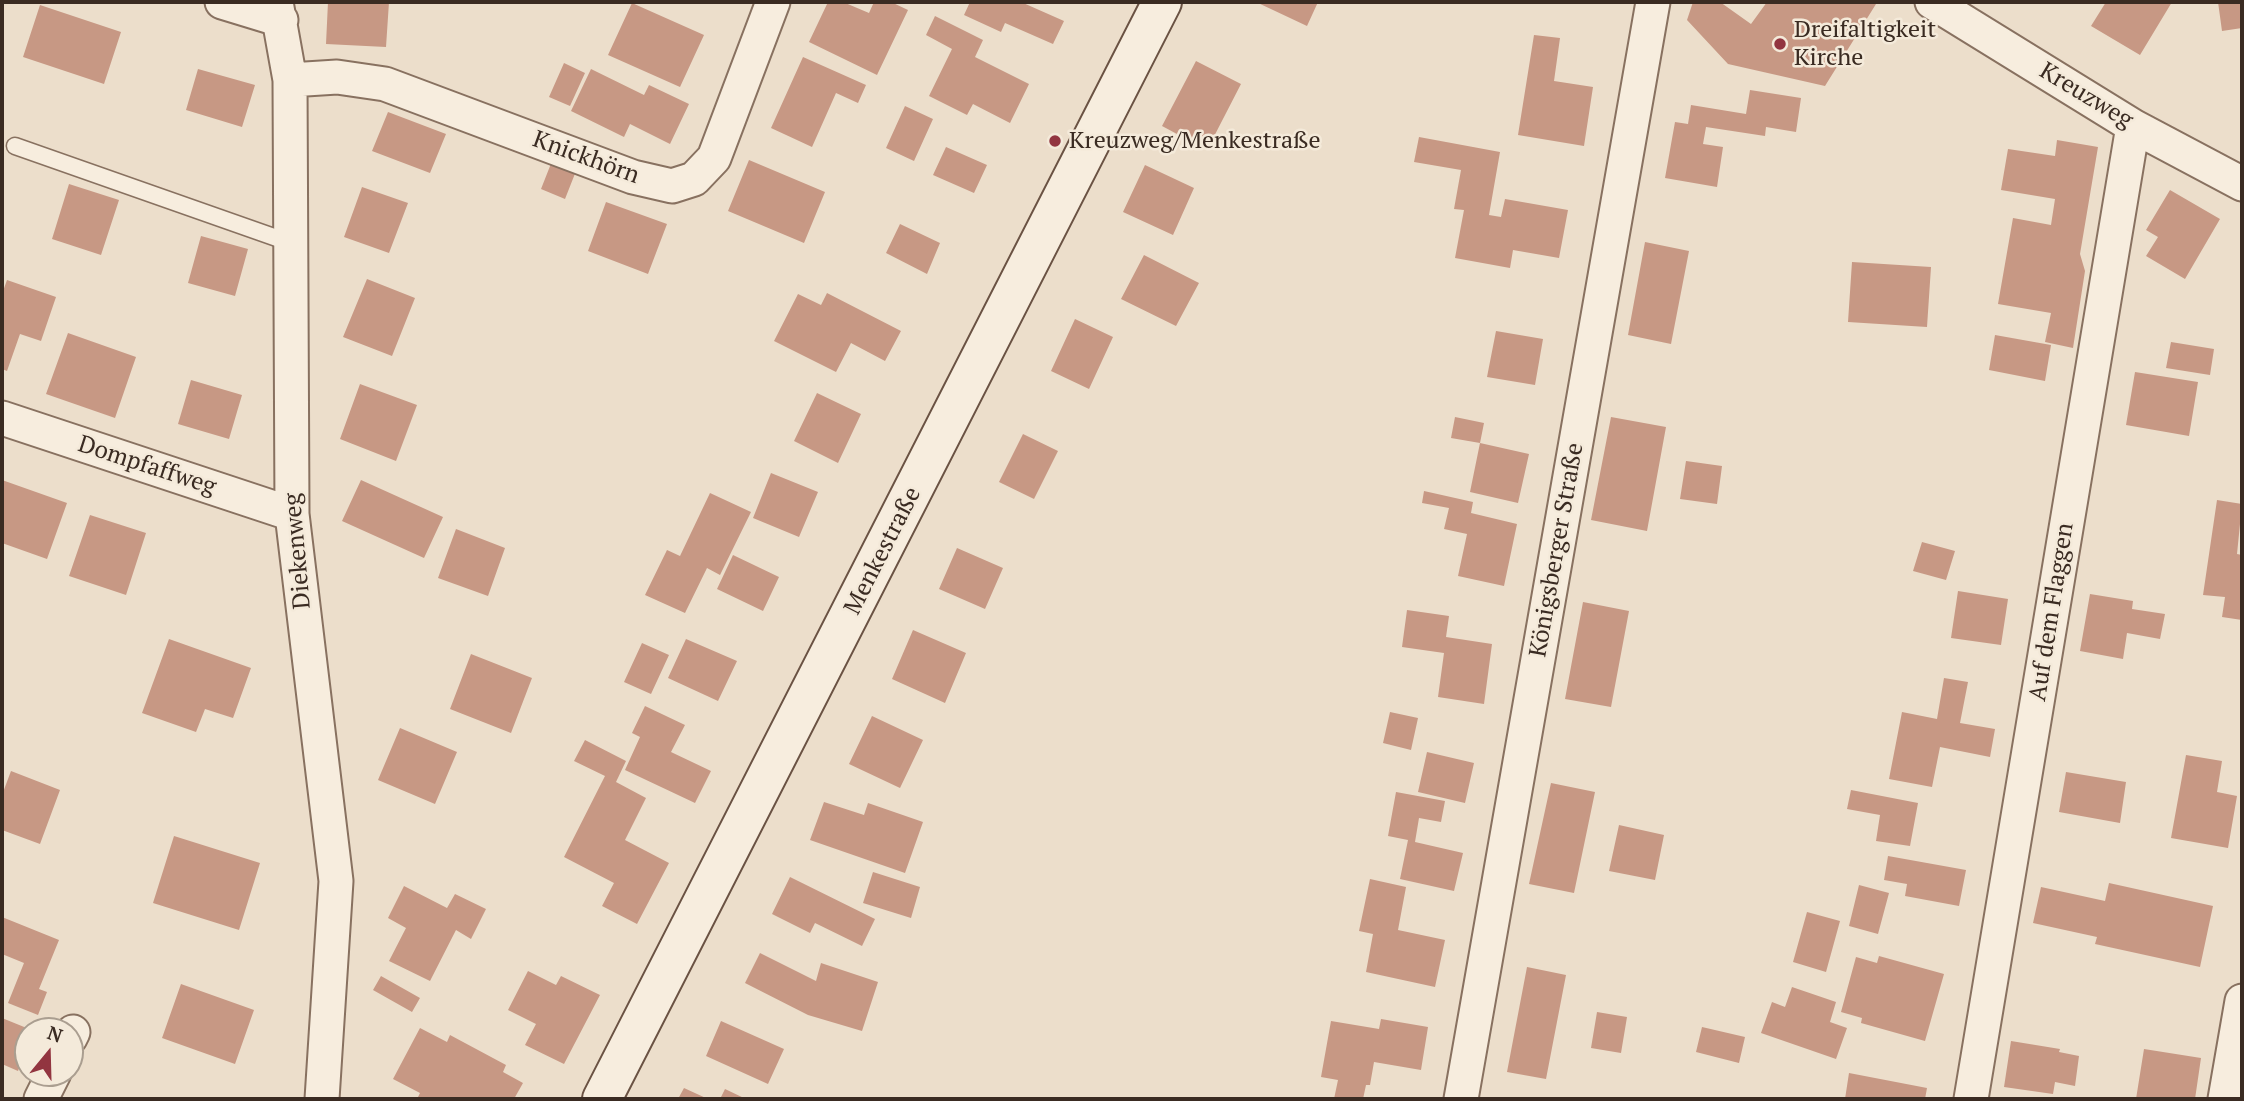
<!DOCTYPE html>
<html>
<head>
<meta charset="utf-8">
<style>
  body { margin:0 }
  #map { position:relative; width:2244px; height:1101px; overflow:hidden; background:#ecdecb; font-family:"PT Serif",serif }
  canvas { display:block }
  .frame { position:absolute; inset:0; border:4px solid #3a2b22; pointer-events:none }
  .north { position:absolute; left:14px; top:1017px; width:70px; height:70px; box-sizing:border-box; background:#f4eada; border:2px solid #aa9e90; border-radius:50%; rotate:19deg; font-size:19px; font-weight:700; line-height:28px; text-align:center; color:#3a2b22 }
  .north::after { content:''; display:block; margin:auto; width:24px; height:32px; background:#923540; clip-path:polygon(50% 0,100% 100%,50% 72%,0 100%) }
</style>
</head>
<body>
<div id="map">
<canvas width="2244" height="1101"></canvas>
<div class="frame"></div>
<div class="north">N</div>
</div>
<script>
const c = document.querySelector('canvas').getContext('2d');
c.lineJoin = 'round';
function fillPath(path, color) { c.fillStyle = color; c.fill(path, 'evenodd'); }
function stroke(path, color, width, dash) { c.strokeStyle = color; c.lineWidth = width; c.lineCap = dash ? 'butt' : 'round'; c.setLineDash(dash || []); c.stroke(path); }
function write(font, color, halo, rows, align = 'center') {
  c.font = font + ' "PT Serif",serif'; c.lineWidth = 5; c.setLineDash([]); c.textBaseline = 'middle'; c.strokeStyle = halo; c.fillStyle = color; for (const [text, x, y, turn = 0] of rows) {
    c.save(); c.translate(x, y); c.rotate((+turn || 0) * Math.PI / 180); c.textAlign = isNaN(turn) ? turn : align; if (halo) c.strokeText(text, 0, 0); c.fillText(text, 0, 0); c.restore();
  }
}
const building = new Path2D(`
  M328,2H389L386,47L326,44Z
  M828,2H843L869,13L874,2H891L908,10L877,75L809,42Z
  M970,2H1021L1064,21L1053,44L1005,23L1001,32L964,15Z
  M1256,2H1318L1307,26Z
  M1693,2H1720L1751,24L1767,2L1876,4L1825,86L1728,64L1687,20Z
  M2106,2H2172L2140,55L2091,26Z
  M2218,2H2242V28L2222,31Z
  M632,3L704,35L680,87L608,55Z
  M40,5L121,32L104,84L23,57Z
  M935,16L983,40L975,57L1029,84L1010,123L973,104L967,115L929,96L952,49L926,35Z
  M1534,35L1560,38L1554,81L1593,87L1584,146L1518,135Z
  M803,57L866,85L858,103L836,93L812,147L771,128Z
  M1196,61L1241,84L1207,150L1162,126Z
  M564,63L585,73L570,106L549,97Z
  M198,69L255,85L242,127L186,110Z
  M591,69L644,95L649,85L689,104L670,144L630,124L624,137L571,111Z
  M1750,90L1801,98L1796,132L1766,127L1765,136L1706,127L1703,144L1723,147L1717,187L1665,178L1675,122L1688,124L1691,105L1746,114Z
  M905,106L933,119L914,161L886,148Z
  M388,112L446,134L430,173L372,151Z
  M1419,137L1500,152L1489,215L1501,217L1505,199L1568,210L1559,258L1513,250L1510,268L1455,258L1464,210L1454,209L1461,170L1414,162Z
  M2057,140L2098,147L2080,254L2085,271L2073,348L2045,342L2051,313L1998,304L2013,218L2051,225L2055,199L2001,190L2008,149L2055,156Z
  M946,147L987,165L974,193L933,175Z
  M554,156L578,166L565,199L541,189Z
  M749,160L825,192L804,243L728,211Z
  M1145,165L1194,188L1173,235L1123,212Z
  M69,184L119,200L101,255L52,239Z
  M362,187L408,203L389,253L344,237Z
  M2170,190L2220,219L2185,279L2146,256L2158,237L2146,230Z
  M606,202L667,224L648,274L588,251Z
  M900,224L940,243L927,274L886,253Z
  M201,236L248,249L235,296L188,283Z
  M1645,242L1689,251L1671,344L1628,335Z
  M1144,255L1199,283L1176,326L1121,299Z
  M1852,262L1931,267L1927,327L1848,322Z
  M367,279L415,298L392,356L343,337Z
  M7,280L56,297L41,341L20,334L7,371L2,369V294Z
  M827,293L901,331L885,361L851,343L836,372L774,341L798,294L821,305Z
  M1075,319L1113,337L1089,389L1051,371Z
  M1496,331L1543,339L1535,385L1487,377Z
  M68,333L136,357L115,418L46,394Z
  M1995,335L2051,345L2045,381L1989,370Z
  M2171,342L2214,349L2210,375L2166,368Z
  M2135,372L2198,382L2189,436L2126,425Z
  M191,380L242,395L229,439L178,424Z
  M360,384L417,405L396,461L340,439Z
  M817,393L861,414L838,463L794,441Z
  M1455,417L1484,423L1480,443L1451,438Z
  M1611,417L1666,427L1647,531L1591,520Z
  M1023,434L1058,451L1034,499L999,482Z
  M1480,443L1529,454L1518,503L1470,492Z
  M1686,461L1722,466L1717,504L1680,499Z
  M771,473L818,492L799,537L753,518Z
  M2,480L67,503L47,559L2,543Z
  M361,480L443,517L424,558L342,521Z
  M1424,491L1473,502L1471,513L1517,524L1504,586L1458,576L1467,534L1444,529L1449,508L1422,503Z
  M710,493L751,512L720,575L707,568L685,613L645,595L667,550L680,556Z
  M2217,500L2242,504L2237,554L2242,555V620L2222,617L2225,597L2203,595Z
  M90,515L146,533L126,595L69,576Z
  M456,529L505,548L488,596L438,578Z
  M1922,542L1955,551L1946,580L1913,571Z
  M957,548L1003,568L985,609L939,589Z
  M733,555L779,577L763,611L717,589Z
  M1958,591L2008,599L2001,645L1951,638Z
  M2090,594L2133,601L2132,609L2165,614L2160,639L2127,633L2123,659L2080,651Z
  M1583,602L1629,611L1611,707L1565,699Z
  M1407,610L1449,616L1446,637L1492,644L1484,704L1438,697L1444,653L1402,647Z
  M913,630L966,653L945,703L892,679Z
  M169,639L251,668L233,718L205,709L196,732L142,713Z
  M686,639L737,661L718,701L668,678Z
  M642,643L669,655L651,694L624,682Z
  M471,654L532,678L511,733L450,709Z
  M1944,678L1968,682L1960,723L1995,729L1990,757L1940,747L1932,787L1889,779L1902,712L1937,719Z
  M645,706L685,725L671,752L711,771L695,803L625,770L640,737L632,733Z
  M1390,712L1418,718L1411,750L1383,743Z
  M872,716L923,740L900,788L849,764Z
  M400,728L457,752L435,804L378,780Z
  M585,740L626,761L616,782L646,798L625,840L669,863L637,924L602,906L614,883L564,857L605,776L574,761Z
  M1427,752L1474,763L1465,803L1418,792Z
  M2186,755L2222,761L2217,792L2237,796L2228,848L2171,838Z
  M11,771L60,790L40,844L2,830V795Z
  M2066,772L2126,782L2120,823L2059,812Z
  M1551,783L1595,792L1574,893L1529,884Z
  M1851,790L1918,803L1910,846L1876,841L1880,815L1847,809Z
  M1396,792L1445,801L1441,822L1419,818L1415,842L1463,853L1454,891L1400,879L1408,840L1388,836Z
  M824,802L864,815L868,803L923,822L905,873L810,840Z
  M1619,825L1664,835L1655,880L1609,871Z
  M174,836L260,863L239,930L153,903Z
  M1888,856L1966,870L1959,906L1905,896L1907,884L1884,880Z
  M873,872L920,887L911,918L863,903Z
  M790,877L875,919L862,946L815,923L810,933L772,914Z
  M1370,879L1406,887L1398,930L1445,940L1435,987L1366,972L1373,934L1359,931Z
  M2109,883L2213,906L2200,967L2095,944L2097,937L2033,923L2041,887L2105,901Z
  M1859,885L1889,893L1878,934L1849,926Z
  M404,886L447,908L455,894L486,909L471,939L456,930L430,981L389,961L406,928L388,918Z
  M1807,912L1840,921L1826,972L1793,962Z
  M2,917L59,940L39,989L47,992L38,1015L8,1003L24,963L2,954Z
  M760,953L816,981L821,963L878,982L862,1031L808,1015L745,983Z
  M1879,956L1944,974L1925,1041L1861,1023L1862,1018L1841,1012L1856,957L1877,963Z
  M1527,967L1566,975L1546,1079L1507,1072Z
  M528,971L556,985L561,976L600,995L564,1064L525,1045L536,1024L508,1010Z
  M381,976L420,998L412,1012L373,990Z
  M181,984L254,1010L235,1064L162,1038Z
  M1792,987L1836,1002L1830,1022L1847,1028L1836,1059L1761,1033L1772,1002L1785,1007Z
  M1597,1012L1627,1017L1621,1053L1591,1048Z
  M2,1018L34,1031H28V1045L18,1071L2,1064Z
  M1381,1019L1428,1027L1421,1070L1374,1062L1370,1085H1366L1363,1099H1334L1338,1080L1321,1077L1331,1021L1379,1029Z
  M721,1021L784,1049L768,1084L706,1056Z
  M1702,1027L1745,1037L1739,1063L1696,1052Z
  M420,1028L447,1042L450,1035L506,1065L503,1072L523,1083L514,1099H417L420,1093L393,1079Z
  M2011,1041L2060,1049L2059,1052L2079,1056L2075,1086L2055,1082L2053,1094L2004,1087Z
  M2144,1049L2201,1058L2195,1099H2136Z
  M1849,1073L1927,1088L1925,1099H1845Z
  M684,1088L708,1099H678Z
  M725,1089L746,1099H720Z`);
const lane = new Path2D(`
  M15,146L291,243`);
const street = new Path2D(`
  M222,2L281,20
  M276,2L290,80L292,514L336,881L322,1099
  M1932,2L2133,126L2242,184
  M290,80L337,77L385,84L633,177L672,186L694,179L714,158L773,2
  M2,418L292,514
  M70,1038L73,1032
  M41,1099L54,1073
  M1461,1099L1653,2
  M1971,1099L2133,126
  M2225,1099L2242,1001`);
const secondary = new Path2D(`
  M602,1099L1162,2`);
const markers = [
  [1780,44,7,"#923540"],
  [1055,141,7,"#923540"]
];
const poiNames = [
  ["Dreifaltigkeit",1794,30],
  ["Kirche",1794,58],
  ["Kreuzweg/Menkestraße",1069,141]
];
const streetNames = [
  ["Kreuzweg",2086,96,31],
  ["Knickhörn",586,158,20],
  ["Dompfaffweg",147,466,18],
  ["Königsberger Straße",1557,550,-80],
  ["Diekenweg",298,551,-95],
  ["Menkestraße",883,551,-63],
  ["Auf dem Flaggen",2052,612,-81]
];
fillPath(building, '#c79884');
stroke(lane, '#887160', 19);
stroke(street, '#887160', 37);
stroke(secondary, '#6a5243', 42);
stroke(lane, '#f7edde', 16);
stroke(street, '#f7edde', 33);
stroke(secondary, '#f7edde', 38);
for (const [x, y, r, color] of markers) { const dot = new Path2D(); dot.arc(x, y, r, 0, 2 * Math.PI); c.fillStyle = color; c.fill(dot); stroke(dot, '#f4eada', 2.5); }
write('24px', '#3a2b22', '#f4eada', poiNames, 'left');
write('24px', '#3a2b22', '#f4eada', streetNames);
</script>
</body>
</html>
